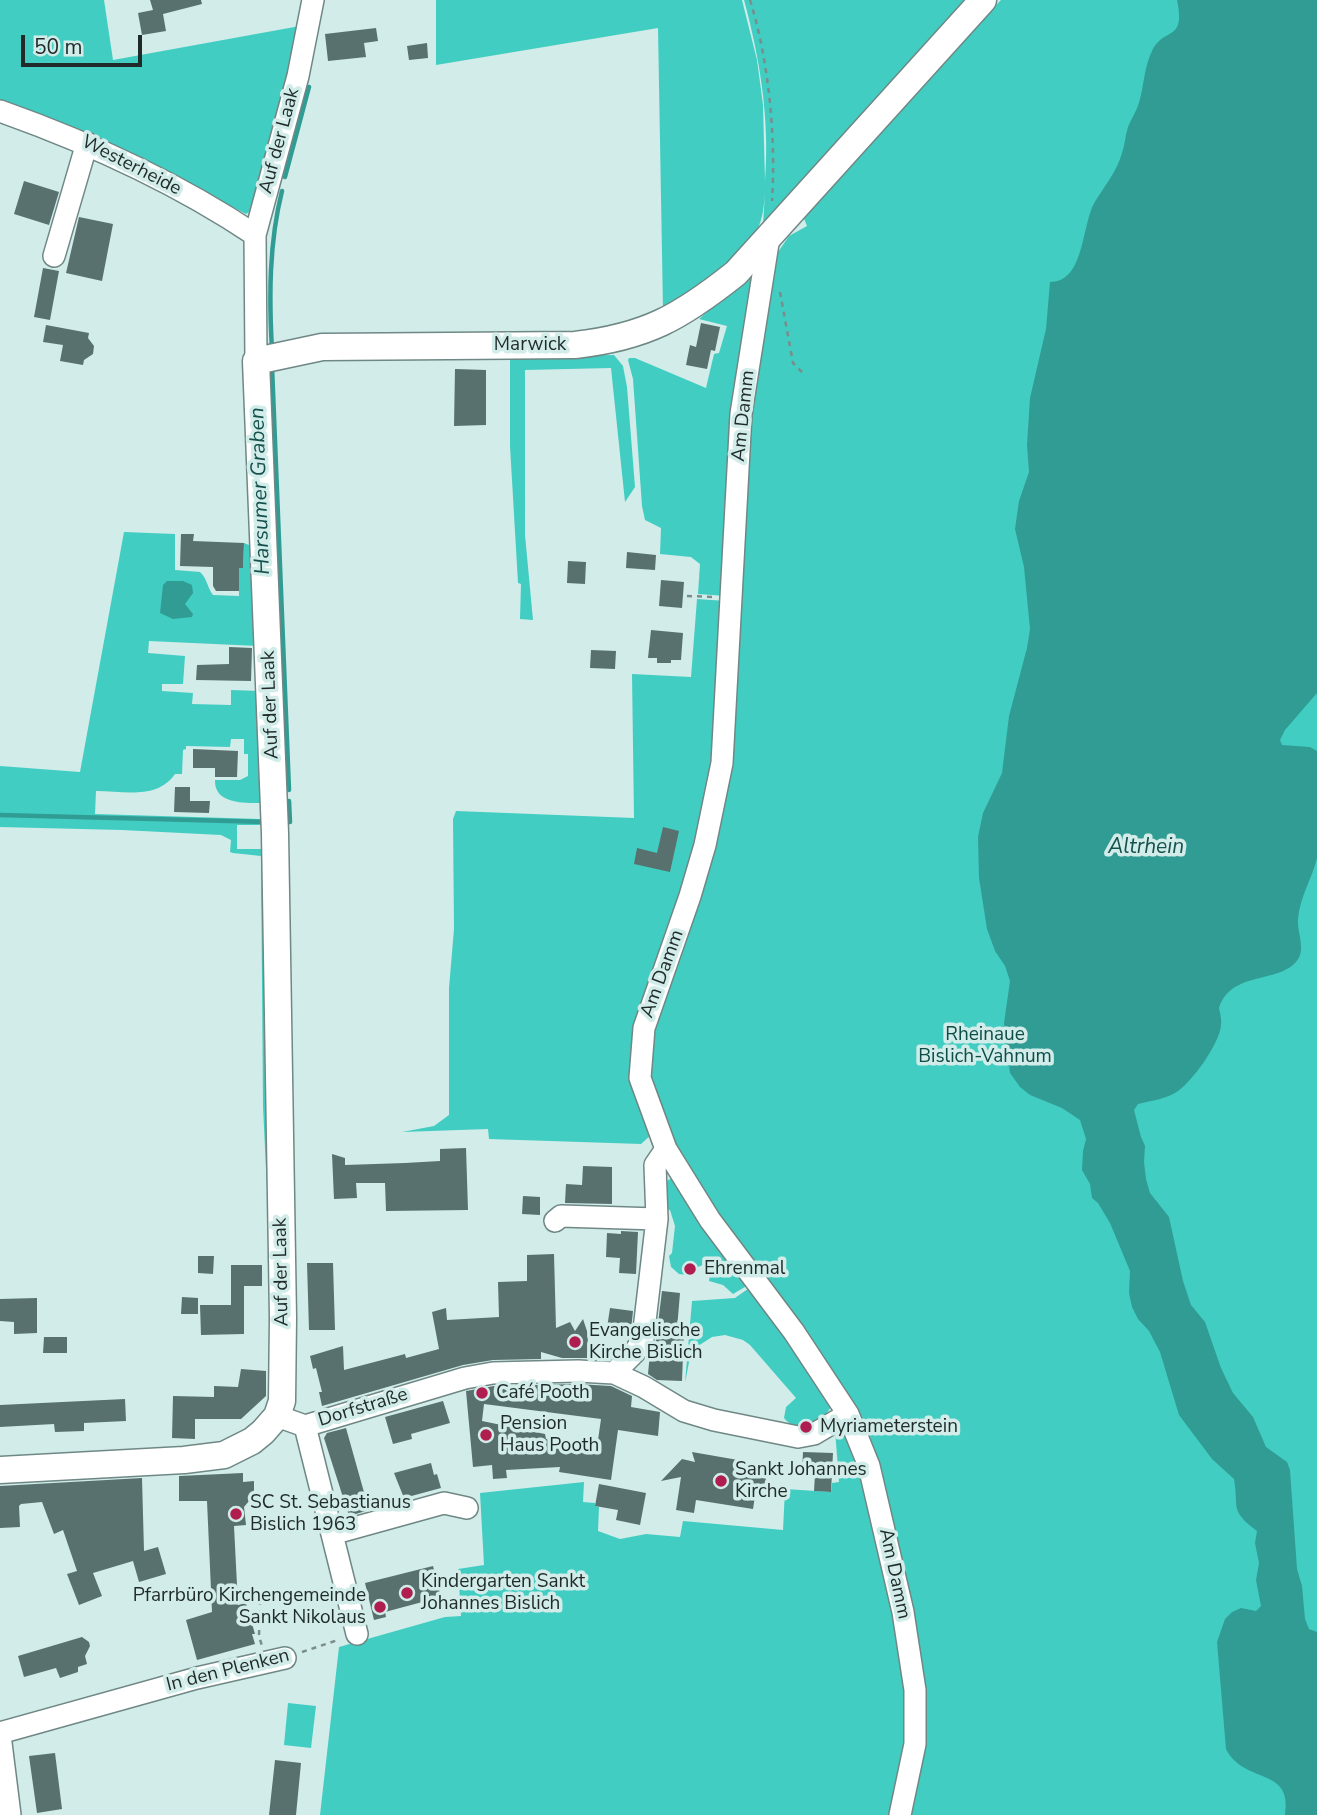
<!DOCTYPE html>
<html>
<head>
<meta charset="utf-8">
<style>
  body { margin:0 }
  #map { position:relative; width:1317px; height:1815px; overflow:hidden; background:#d1ece9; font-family:"Nunito Sans",sans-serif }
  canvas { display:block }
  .scale { position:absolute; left:21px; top:35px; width:121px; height:32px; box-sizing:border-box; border:4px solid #1f2a29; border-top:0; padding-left:9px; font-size:21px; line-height:24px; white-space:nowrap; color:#1f2a29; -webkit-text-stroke:5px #d1ece9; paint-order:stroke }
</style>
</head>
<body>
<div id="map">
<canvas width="1317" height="1815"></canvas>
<div class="scale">50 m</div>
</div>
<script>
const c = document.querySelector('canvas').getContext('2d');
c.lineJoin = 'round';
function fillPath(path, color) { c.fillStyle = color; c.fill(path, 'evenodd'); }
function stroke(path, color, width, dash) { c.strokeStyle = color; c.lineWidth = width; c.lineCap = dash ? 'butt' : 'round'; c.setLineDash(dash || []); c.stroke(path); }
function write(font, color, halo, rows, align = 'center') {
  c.font = font + ' "Nunito Sans",sans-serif'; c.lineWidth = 7; c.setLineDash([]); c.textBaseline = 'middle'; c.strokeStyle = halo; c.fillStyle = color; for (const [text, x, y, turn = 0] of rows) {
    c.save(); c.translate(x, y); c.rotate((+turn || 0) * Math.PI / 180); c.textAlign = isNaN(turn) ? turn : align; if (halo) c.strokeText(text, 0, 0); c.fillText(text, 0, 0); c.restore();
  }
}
const green = new Path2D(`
  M0,0H104L113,60L300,26L251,211L246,214L114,145L0,104Z
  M436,0H742L757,60L763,105L765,181C770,120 760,59 744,0H973L763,224L765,193C764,205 763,219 757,230C738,266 695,288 663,310L658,28L436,65Z
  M1001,0H1317V1815H320L339,1647L445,1617L461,1616L458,1569L484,1565L480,1493L584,1482L583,1502L595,1503V1506L599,1507L598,1531L620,1539L646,1534L680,1537L683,1521L783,1530L785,1489L831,1492L832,1483L839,1482L833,1403C825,1421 800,1438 784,1418L786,1407L796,1398L750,1345L743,1340L725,1335L712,1337L698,1346L690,1357L685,1383L692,1301L735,1298L752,1286L750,1284L733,1294L723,1285L709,1281L710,1273L708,1267L703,1265L695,1268L691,1265L687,1268L690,1273L688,1275L679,1274L671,1267L669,1256L672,1253L675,1226L670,1210L663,1209L664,1191L668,1180L673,1178L652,1134L641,1144L489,1139L488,1129L402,1132L434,1126L449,1115V988L454,929L453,819L456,811L634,818L632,674L691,677L697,599L726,601L737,431L776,255L789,236L807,226L803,216L939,65Z
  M748,276L755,279L726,596L698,594L700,564L691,557L660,554L661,528L645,520L642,506L633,379L628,360L629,358H635L706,388L714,354L719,353L727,326L699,319Z
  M614,355L623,366L627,387L635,487L625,502L611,368L525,370V535L533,620L520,619L521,584L518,583L510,446V356Z
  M124,532L175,534V570L200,572C207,578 207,587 213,595L239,596V568H243L244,543L254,547L258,646L149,641L148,653L185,656L183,684H162V691L193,693L192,704L231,705V690L260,691L261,803C244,803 214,804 215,780H240L248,776V754H244V739H231L230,747L186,746V749L183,750L182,774H175C157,800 124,791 96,791L95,814L260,819L261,813L267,814L270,1251L263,1107L261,856L233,853L230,852L231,840L221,835L122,830L0,827V766L80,772ZM237,825H261V849H237Z
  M288,1703L316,1706L311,1748L284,1745Z`);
const water = new Path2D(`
  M1177,0H1317V693L1285,730L1280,740L1282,745L1310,747L1317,751C1317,776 1317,801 1317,826C1317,836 1317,849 1317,858C1312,879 1300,896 1298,919C1297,935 1308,952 1294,964C1274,983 1231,972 1219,1008C1220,1013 1222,1020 1221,1025C1220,1043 1191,1084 1175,1093C1165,1099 1150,1101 1138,1104L1134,1110L1141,1137L1145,1146L1144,1162L1146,1179L1150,1193L1169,1217L1183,1281L1191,1305L1205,1322L1221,1368L1233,1393L1253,1417L1266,1447L1287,1462L1290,1470L1297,1569L1302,1586L1305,1619L1309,1629L1317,1632V1815H1285C1293,1766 1244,1785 1226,1749L1217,1642L1225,1619L1232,1612L1241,1608L1256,1611L1261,1606L1256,1580L1259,1563L1255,1543L1257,1531C1229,1510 1239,1508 1234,1479L1212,1459L1179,1415L1160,1352L1149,1331L1138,1319L1132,1307L1129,1293L1130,1271L1110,1223L1098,1203L1092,1198L1090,1184L1082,1170L1083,1151L1086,1139L1080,1120L1062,1108L1030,1095L1020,1087L1010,1073L1004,1023L1010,981L1005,966L995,951L987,929L979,878L978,837L983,813L1002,773L1009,716L1027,648L1030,629L1024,567L1015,529L1019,501L1029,472L1027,445L1030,398L1046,329L1050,282C1086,282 1081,222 1096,200C1106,184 1117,171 1122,153C1125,145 1125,136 1128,127C1131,119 1136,112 1139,103C1144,86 1144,67 1152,51C1164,26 1186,43 1177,0Z
  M167,581H183L192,585L193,593L185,604L193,614L192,617L173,619L160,613L163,585Z`);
const stream = new Path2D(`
  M285,177L309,87
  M272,350C269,297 269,243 282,191
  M272,366L289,790
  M0,815L267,822
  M283,822H290L289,801`);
const building = new Path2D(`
  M150,0H201L202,4L163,14L166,31L142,35L138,13L153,10Z
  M376,28L378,41L364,43L366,57L328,61L325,34Z
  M427,43L428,58L409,60L407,46Z
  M24,181L59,192L49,225L14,214Z
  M79,217L113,224L102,281L66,273Z
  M43,268L59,271L50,320L34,317Z
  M701,323L720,327L715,351L711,350L707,369L686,365L690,345L696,347Z
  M46,325L89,333L88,338L94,346L93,354L84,360L83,365L60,361L63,345L43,342Z
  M455,369L486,370V425L454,426Z
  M181,534H194L193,541L244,543L243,568H239V591H216L213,586V567L180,566Z
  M627,552L656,555L655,570L626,568Z
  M568,561L586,562L585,584L567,583Z
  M661,580L684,582L682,608L659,606Z
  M651,630L683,633L681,660H671V663H657V658H648Z
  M229,647L252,648L251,681L196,680L197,665L229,664Z
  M591,650L616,651L615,669L590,668Z
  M193,749L238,751L237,777H215V768H193Z
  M175,787H190V801H210L209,813L174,812Z
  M663,827L679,831L670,872L634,864L637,848L657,853Z
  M466,1148L468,1210L386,1211L385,1183H356L357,1198L334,1199L332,1154L345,1158V1165L405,1163L440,1161V1149Z
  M583,1166L612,1167V1204L565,1203L566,1184L582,1185Z
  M523,1196L540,1197V1215L522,1214Z
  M621,1231L638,1232L636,1274L619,1273L620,1258L606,1257L607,1233L621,1234Z
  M554,1254L556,1328L570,1322L575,1331L583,1319L588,1334L587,1358H562L541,1352V1359L493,1360L463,1365L322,1406L319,1392H322L316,1368L313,1369L310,1356L343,1346L344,1370L405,1354L406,1358L439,1349L432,1312L446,1308L447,1320L499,1317L498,1282L527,1281V1255Z
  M198,1256H214L213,1274L198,1273Z
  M307,1263H333L335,1330H309Z
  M231,1265H262V1286H244V1334L201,1335L200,1305H231Z
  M662,1291L680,1293L677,1329H684L682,1381L657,1380L648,1374L650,1353L656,1340Z
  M182,1297L198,1298V1314H181Z
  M37,1298V1333L14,1334V1322L0,1321V1299Z
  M610,1308L633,1311L631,1330L607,1328Z
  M44,1337H67V1353H43Z
  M241,1369L266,1371V1396L241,1419H195V1439L172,1438L173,1396L214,1397V1386L238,1387Z
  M577,1384L611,1386L632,1396L631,1407L660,1412L658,1436L618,1430L611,1480L559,1472L560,1467L506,1470L507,1478L493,1479L492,1465L473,1467L466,1391L494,1386ZM484,1404L601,1419L597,1447L546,1439L545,1434L482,1421Z
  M125,1399L126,1421L84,1423V1431L55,1432L54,1424L0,1427V1405Z
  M443,1401L450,1423L411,1434L412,1439L393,1444L385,1417Z
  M346,1428L369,1510L349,1516L324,1438L327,1433Z
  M692,1452L761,1464L760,1470L766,1478L762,1497L755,1496L753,1509L696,1500L694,1513L676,1510L681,1477L661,1481L682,1459L695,1462Z
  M803,1452L833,1453L831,1492L814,1491L815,1474H802Z
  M431,1463L434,1475L437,1474L441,1488L404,1498L394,1473Z
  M243,1473V1482L254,1481V1495L244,1507L246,1525L234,1526L238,1605L246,1603L255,1634H252L255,1644L197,1660L186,1620L212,1612L207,1501H179V1476Z
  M142,1478L144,1551L158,1547L166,1574L139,1582L133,1561L93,1573L102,1596L79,1605L67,1574L77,1571L63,1530L54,1534L42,1502L21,1504L19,1506L20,1527L0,1528V1486Z
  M599,1484L646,1493L640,1525L616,1520L618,1510L595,1506Z
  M433,1566L441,1597L385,1612L386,1617L374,1620L365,1583Z
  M82,1637L89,1642L90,1646L85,1656L87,1664L78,1667V1672L60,1678L56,1668L24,1677L18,1656Z
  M55,1753L62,1809L37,1813L29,1756Z
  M275,1760L301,1763L296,1815H269Z`);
const path = new Path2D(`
  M750,0C769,61 776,138 772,201
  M780,292L793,363L804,374
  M687,596L714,597
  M260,1600L259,1636L262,1646
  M302,1652L338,1640`);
const minor = new Path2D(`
  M0,111C90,143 176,182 255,235
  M769,237L741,414L722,763L705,845L690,896L644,1028L640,1078L666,1149L710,1220L794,1332L848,1414L869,1466L903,1612L915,1690V1744L900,1815
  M54,256L87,143
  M256,361L255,235L298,76L313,0
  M555,1221L561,1216L657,1219
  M614,1373L635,1352L643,1338L657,1219L655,1165L666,1149
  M277,1416L305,1426L465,1378L493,1373L578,1371L614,1373L644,1387L684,1411L714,1420L798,1437L814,1434L848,1414
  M305,1426L357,1634
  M332,1534L444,1503L467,1508
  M0,1733L197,1678L285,1658
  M0,1735L10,1815`);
const major = new Path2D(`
  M0,1470L184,1460L224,1455L252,1441L263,1432L277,1416L282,1401L283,1318L275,833L256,361L322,347L575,345C646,337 681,317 736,273L983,0`);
const markers = [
  [690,1269,7,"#af1e4e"],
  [575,1342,7,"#af1e4e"],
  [482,1393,7,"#af1e4e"],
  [806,1427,7,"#af1e4e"],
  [486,1435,7,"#af1e4e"],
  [721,1481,7,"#af1e4e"],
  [236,1514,7,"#af1e4e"],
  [407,1593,7,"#af1e4e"],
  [380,1607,7,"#af1e4e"]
];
const streetNames = [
  ["Auf der Laak",280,141,-75],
  ["Westerheide",131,166,27],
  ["Marwick",530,345],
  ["Am Damm",744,416,-84],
  ["Auf der Laak",271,705,-92],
  ["Am Damm",663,974,-70],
  ["Auf der Laak",282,1272,-91],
  ["Dorfstraße",363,1408,-17],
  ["Am Damm",894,1574,78],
  ["In den Plenken",228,1671,-14]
];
const parkNames = [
  ["Rheinaue",985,1035],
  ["Bislich-Vahnum",985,1057]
];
const poiNames = [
  ["Ehrenmal",704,1269],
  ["Evangelische",589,1331],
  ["Kirche Bislich",589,1353],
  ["Café Pooth",496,1393],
  ["Pension",500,1424],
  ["Haus Pooth",500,1446],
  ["Myriameterstein",820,1427],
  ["Sankt Johannes",735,1470],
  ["Kirche",735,1492],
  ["SC St. Sebastianus",250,1503],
  ["Bislich 1963",250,1525],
  ["Kindergarten Sankt",421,1582],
  ["Johannes Bislich",421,1604],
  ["Pfarrbüro Kirchengemeinde",366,1596,"right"],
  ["Sankt Nikolaus",366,1618,"right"]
];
const waterNames = [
  ["Harsumer Graben",261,491,-92],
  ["Altrhein",1146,848]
];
fillPath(green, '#42cdc2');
fillPath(water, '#319c94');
stroke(stream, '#319c94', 4.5);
fillPath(building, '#58716e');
stroke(minor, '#6f8885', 24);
stroke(major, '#6f8885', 29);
stroke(path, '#7a8d8b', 2.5, [5, 5]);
stroke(minor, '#fff', 21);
stroke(major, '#fff', 26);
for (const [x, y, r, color] of markers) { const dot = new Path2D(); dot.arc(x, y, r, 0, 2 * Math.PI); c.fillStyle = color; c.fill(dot); stroke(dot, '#d1ece9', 2.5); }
write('19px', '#1f2a29', '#d1ece9', streetNames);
write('19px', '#0e4c47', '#d1ece9', parkNames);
write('19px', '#1f2a29', '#d1ece9', poiNames, 'left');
write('italic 21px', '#16514d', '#d1ece9', waterNames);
</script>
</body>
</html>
